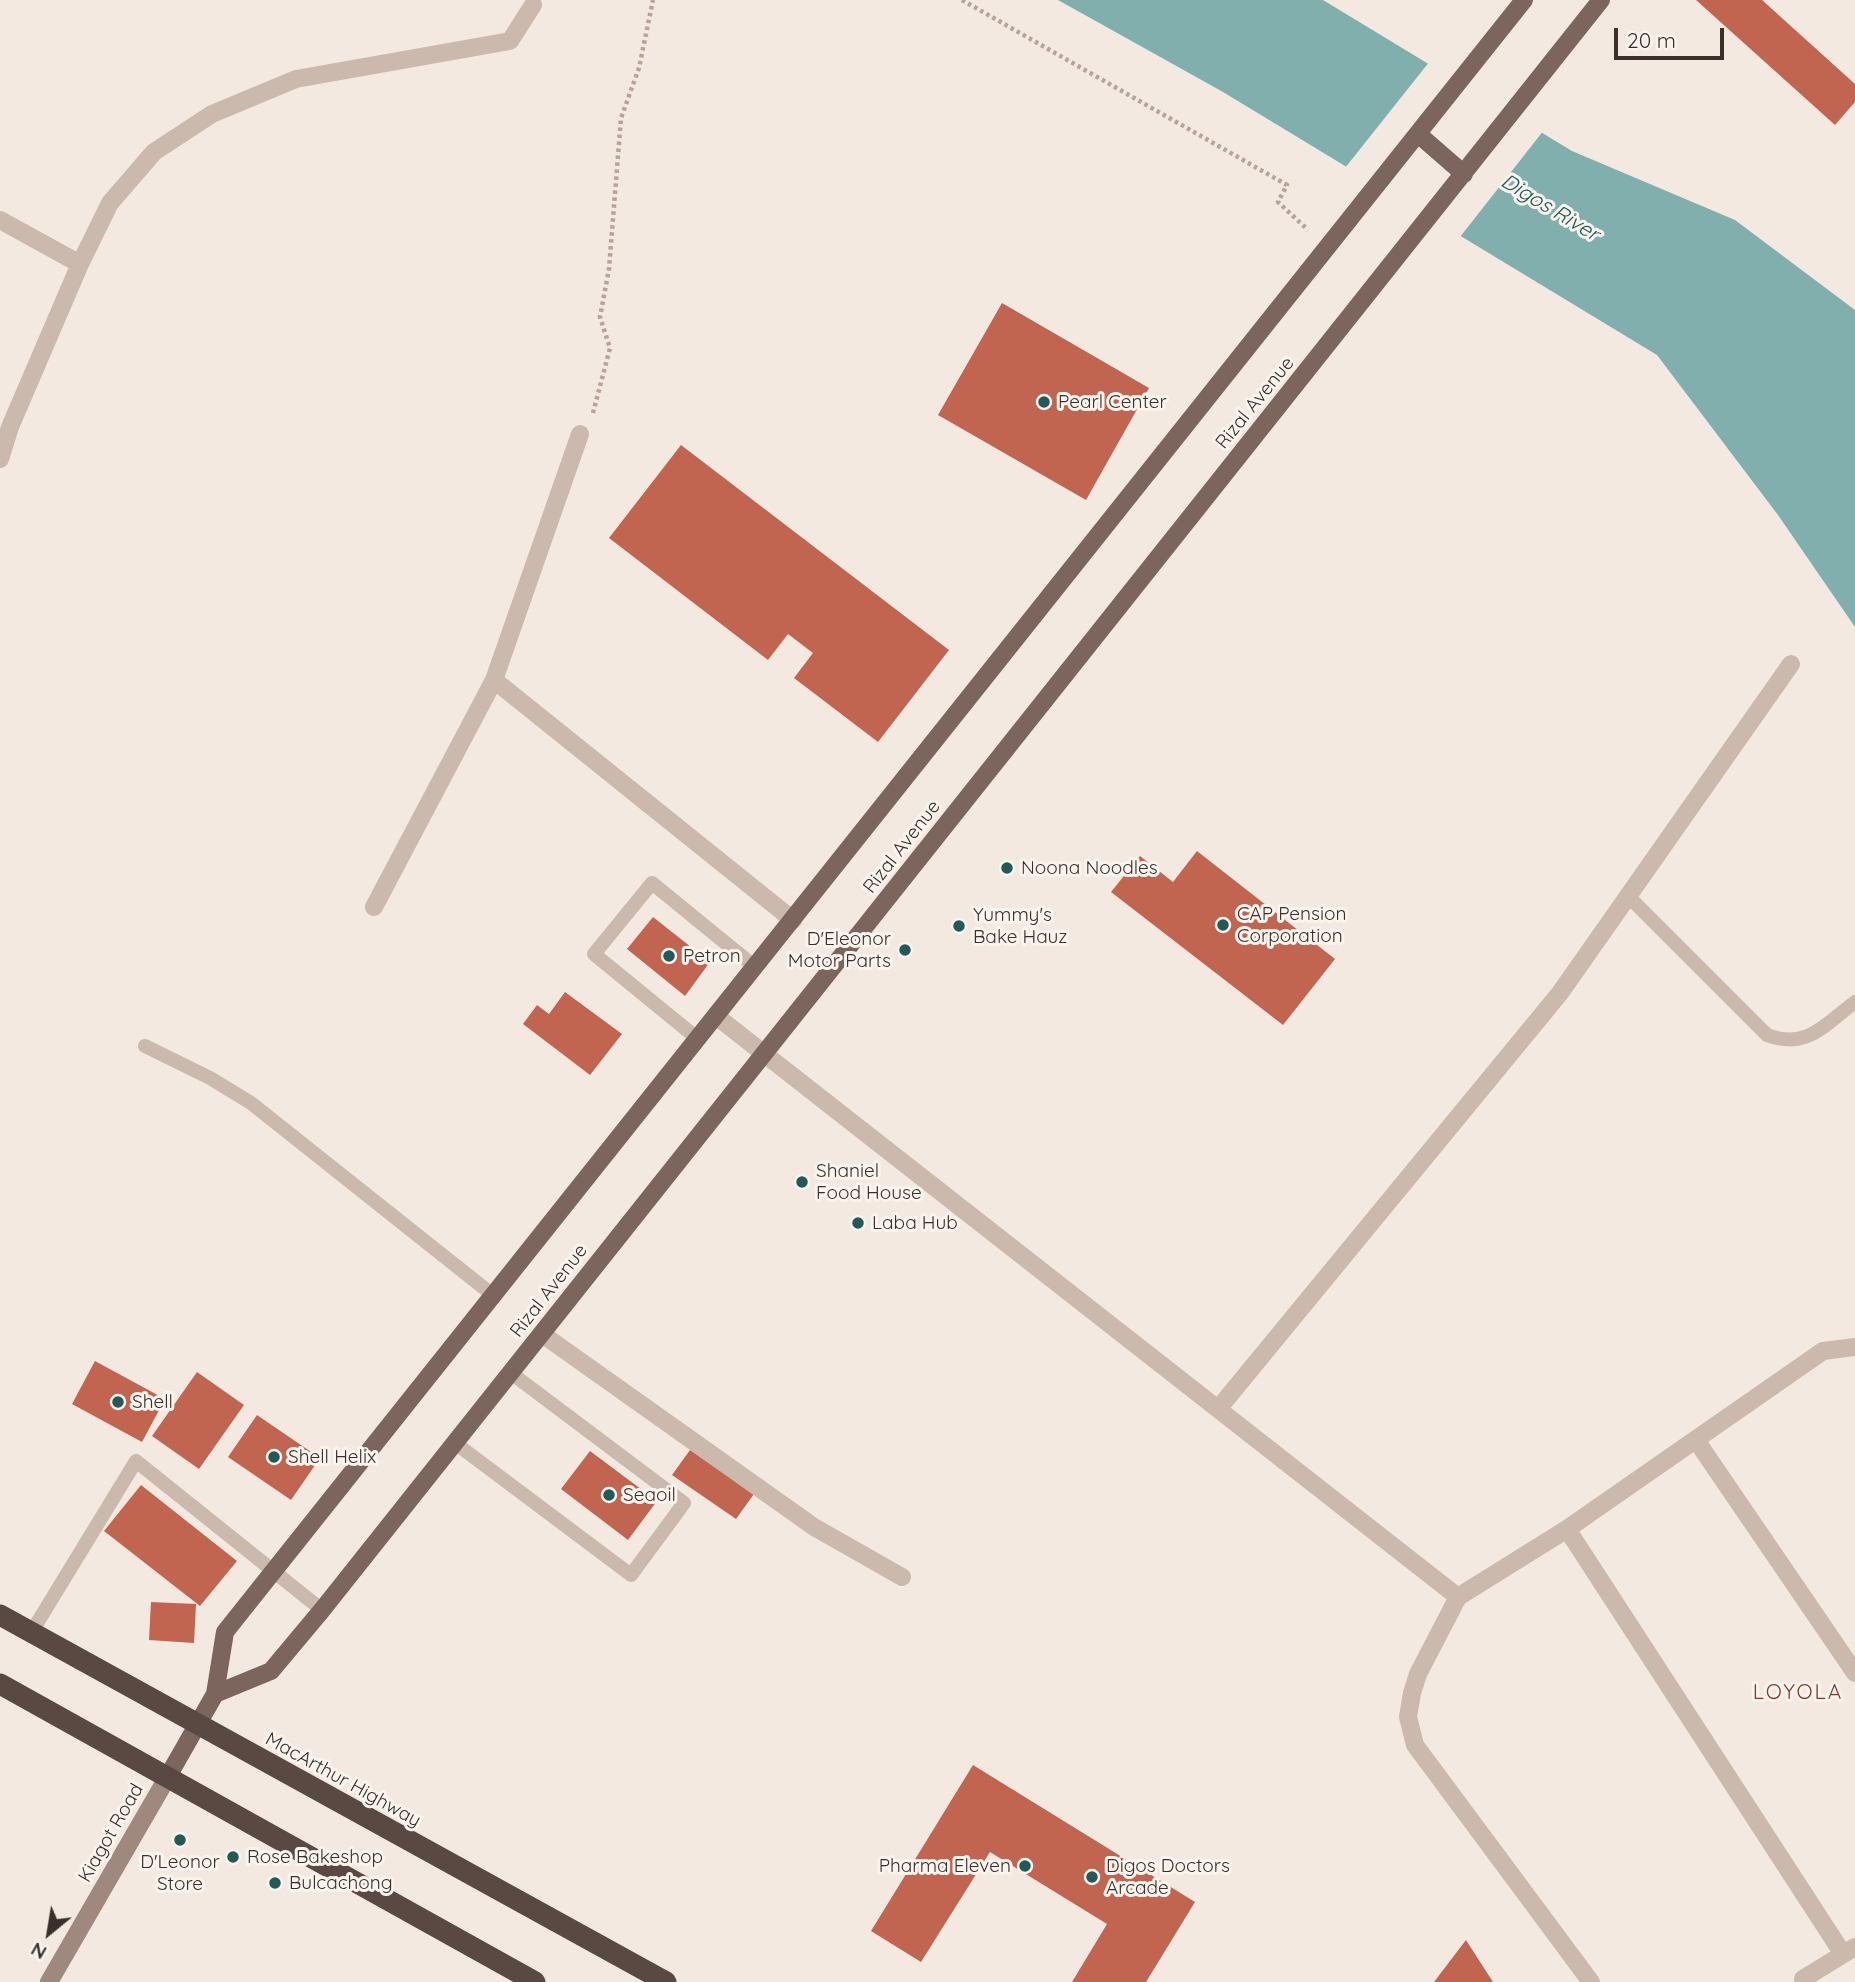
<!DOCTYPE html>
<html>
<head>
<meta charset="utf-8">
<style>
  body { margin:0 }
  #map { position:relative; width:1855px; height:1982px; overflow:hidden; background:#f3e9e1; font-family:Quicksand,sans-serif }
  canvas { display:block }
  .north { position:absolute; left:14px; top:1898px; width:70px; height:70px; -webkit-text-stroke:5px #faf4ee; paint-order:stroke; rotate:210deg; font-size:19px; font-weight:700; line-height:28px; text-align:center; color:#3a2f2b }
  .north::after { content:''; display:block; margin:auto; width:24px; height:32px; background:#3a2f2b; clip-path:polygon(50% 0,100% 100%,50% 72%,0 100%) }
  .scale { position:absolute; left:1614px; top:28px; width:110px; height:32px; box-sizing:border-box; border:4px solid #3a2f2b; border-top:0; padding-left:9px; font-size:21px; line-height:24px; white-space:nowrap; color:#3a2f2b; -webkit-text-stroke:5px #faf4ee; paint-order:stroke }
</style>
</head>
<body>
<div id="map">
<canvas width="1855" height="1982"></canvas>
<div class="north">N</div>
<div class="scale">20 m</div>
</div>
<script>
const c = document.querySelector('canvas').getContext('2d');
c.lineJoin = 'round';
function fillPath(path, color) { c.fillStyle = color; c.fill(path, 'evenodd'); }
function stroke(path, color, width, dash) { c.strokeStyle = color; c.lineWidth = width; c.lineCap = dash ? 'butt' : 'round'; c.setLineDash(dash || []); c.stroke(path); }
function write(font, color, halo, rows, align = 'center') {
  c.font = font + ' Quicksand,sans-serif'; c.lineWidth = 6; c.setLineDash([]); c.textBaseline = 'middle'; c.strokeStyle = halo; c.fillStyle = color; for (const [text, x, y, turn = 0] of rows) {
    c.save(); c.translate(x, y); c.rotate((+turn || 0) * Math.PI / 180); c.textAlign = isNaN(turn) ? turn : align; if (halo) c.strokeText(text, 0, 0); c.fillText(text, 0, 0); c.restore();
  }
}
const water = new Path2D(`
  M1058,0H1323L1572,151L1735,220L1855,310V627L1778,515L1657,355L1223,92Z`);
const pier = new Path2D(`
  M1430,61L1544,130L1460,237L1345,168Z`);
const building = new Path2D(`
  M1696,0H1762L1855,84V102L1835,125Z
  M1002,303L1149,388L1086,500L938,415Z
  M681,445L949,650L878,742L794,678L813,653L788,634L768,660L609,538Z
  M1197,851L1335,959L1283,1025L1111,892L1140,856L1173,882Z
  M653,917L710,962L685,996L627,949Z
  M565,992L622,1034L590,1075L523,1024L537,1005L549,1014Z
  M95,1361L165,1399L142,1442L72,1404Z
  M197,1372L244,1405L199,1469L152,1436Z
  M257,1415L320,1458L291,1500L228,1457Z
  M690,1450L754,1494L736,1519L672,1475Z
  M590,1451L657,1501L628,1540L561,1489Z
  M141,1485L237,1561L200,1606L104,1531Z
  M151,1602L196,1604L194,1643L149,1640Z
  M973,1765L1195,1902L1146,1982H1072L1107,1924L990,1852L921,1962L871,1931Z
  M1466,1940L1493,1982H1434Z`);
const path = new Path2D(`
  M962,0L1287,185L1278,202L1308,230
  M593,413L610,348L600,317L609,269L621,118L639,68L653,0`);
const lane = new Path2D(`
  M1628,896L1767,1035C1807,1050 1824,1025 1855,1002
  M698,1039L594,954L652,883L755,967
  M145,1046L210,1078L251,1103L494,1296
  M455,1443L631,1575L684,1503L511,1373
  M31,1633L136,1461L322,1610`);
const street = new Path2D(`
  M0,220L80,264
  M0,459L10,427L80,264L110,203L154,152L212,114L296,79L510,41L533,5
  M494,680L793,920
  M374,907L494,680L580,434
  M716,1016L1458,1597
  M542,1334L814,1527L902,1577
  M1218,1409L1560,993L1791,664
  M1696,1440L1855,1673
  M1567,1529L1843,1954
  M1803,1979L1855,1947
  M1591,1982L1415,1745L1408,1717L1412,1693L1418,1674L1458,1597L1567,1529L1823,1351L1855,1347`);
const secondary = new Path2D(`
  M49,1982L167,1778`);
const primary = new Path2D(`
  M1418,134L1464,174
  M215,1694L271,1671L322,1610L1601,0
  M167,1778L215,1694L225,1632L1524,0`);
const highway = new Path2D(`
  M0,1615L666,1982
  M0,1684L535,1982`);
const markers = [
  [1044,402,7,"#225a5a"],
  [1007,868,7,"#225a5a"],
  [1223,925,7,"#225a5a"],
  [959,926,7,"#225a5a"],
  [905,950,7,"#225a5a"],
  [669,956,7,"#225a5a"],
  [802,1182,7,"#225a5a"],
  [858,1223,7,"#225a5a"],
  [118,1402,7,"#225a5a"],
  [274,1457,7,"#225a5a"],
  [609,1495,7,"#225a5a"],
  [180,1840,7,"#225a5a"],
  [233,1857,7,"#225a5a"],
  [1025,1866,7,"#225a5a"],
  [1092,1877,7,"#225a5a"],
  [275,1883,7,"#225a5a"]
];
const poiNames = [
  ["Pearl Center",1058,402],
  ["Noona Noodles",1021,868],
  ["CAP Pension",1237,914],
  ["Corporation",1237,936],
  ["Yummy's",973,915],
  ["Bake Hauz",973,937],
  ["D'Eleonor",891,939,"right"],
  ["Motor Parts",891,961,"right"],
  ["Petron",683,956],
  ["Shaniel",816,1171],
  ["Food House",816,1193],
  ["Laba Hub",872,1223],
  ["Shell",132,1402],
  ["Shell Helix",288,1457],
  ["Seaoil",623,1495],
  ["Rose Bakeshop",247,1857],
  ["D'Leonor",180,1862,"center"],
  ["Store",180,1884,"center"],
  ["Pharma Eleven",1011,1866,"right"],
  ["Digos Doctors",1106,1866],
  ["Arcade",1106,1888],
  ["Bulcachong",289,1883]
];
const streetNames = [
  ["Rizal Avenue",1255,403,-51],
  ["Rizal Avenue",902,847,-52],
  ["Rizal Avenue",549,1291,-52],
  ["MacArthur Highway",343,1780,29],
  ["Kiagot Road",111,1833,-60]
];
const waterNames = [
  ["Digos River",1550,208,31]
];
const neighbourhoodNames = [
  ["LOYOLA",1798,1693]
];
fillPath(water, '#81afae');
fillPath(pier, '#f3e9e1');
fillPath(building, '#c16551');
stroke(path, '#b7a397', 4.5, [3.5, 3.5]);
stroke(lane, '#cbb9ad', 14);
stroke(street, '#cbb9ad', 18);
stroke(secondary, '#9f887e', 18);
stroke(primary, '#7b655d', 18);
stroke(highway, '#5a4943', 21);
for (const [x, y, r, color] of markers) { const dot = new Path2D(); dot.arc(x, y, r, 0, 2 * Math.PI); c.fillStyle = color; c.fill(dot); stroke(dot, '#faf4ee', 2.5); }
write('19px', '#3a2f2b', '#faf4ee', poiNames, 'left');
write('19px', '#3a2f2b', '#faf4ee', streetNames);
write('italic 21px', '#225a5a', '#faf4ee', waterNames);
c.letterSpacing = '2px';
write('21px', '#853828', '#faf4ee', neighbourhoodNames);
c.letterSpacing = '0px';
</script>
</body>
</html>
